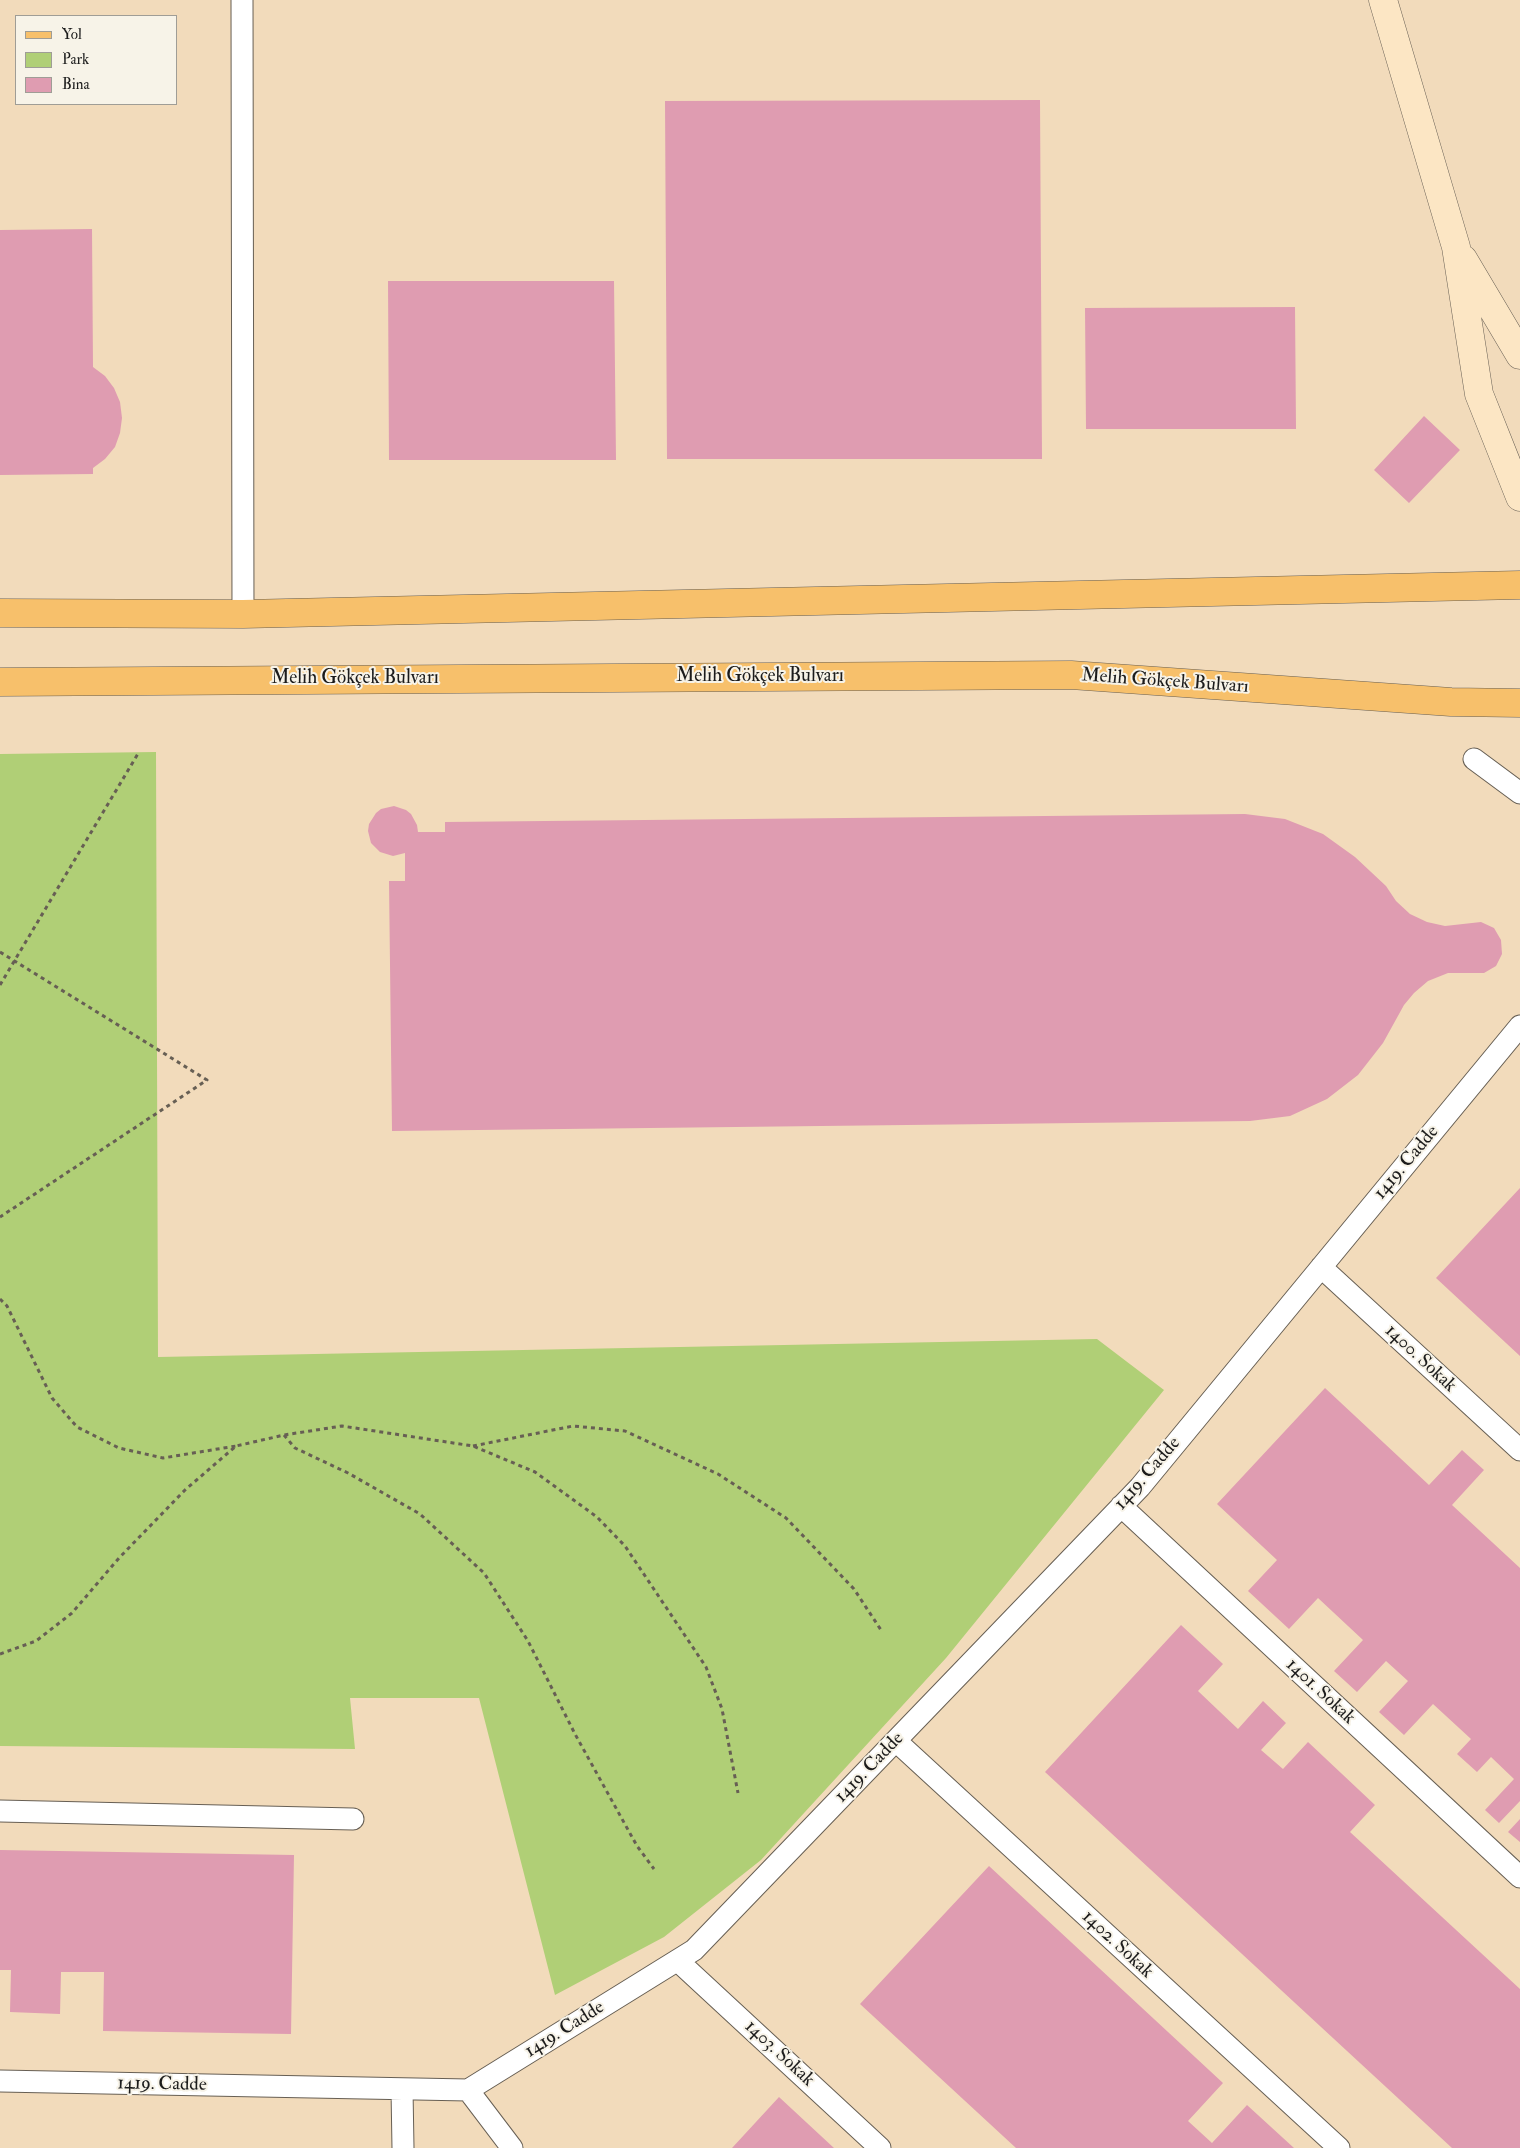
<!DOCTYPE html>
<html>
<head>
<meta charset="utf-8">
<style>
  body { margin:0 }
  #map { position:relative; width:1520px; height:2148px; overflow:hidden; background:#f2dbbb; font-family:"IM FELL Double Pica",serif }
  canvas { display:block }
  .legend { position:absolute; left:15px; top:15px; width:162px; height:90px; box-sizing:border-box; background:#f7f3e8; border:1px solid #9f9d96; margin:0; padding:6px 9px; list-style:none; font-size:15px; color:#1c1c1c }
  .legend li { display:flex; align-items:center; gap:10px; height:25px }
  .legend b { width:25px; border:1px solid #9f9d96 }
</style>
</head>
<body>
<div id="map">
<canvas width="1520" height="2148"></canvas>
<ul class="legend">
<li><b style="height:6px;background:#f7c06b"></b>Yol</li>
<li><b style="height:14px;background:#b0cf76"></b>Park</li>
<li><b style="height:14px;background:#df9cb1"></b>Bina</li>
</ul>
</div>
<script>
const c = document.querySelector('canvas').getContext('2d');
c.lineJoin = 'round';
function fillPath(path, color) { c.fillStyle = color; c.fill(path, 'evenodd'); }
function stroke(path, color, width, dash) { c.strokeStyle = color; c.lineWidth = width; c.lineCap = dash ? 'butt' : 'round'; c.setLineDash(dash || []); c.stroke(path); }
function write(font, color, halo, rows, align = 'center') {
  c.font = font + ' "IM FELL Double Pica",serif'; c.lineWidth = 4; c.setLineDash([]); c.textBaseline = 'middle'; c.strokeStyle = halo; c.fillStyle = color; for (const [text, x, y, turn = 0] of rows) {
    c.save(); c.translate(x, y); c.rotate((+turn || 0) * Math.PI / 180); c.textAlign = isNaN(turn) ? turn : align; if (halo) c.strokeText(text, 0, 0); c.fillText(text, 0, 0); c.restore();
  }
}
const green = new Path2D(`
  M156,752L158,1357L1097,1339L1164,1390L946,1658L761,1860L664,1937L555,1995L479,1698H350L355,1749L0,1746V754Z`);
const building = new Path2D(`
  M1040,100L1042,459H667L665,101Z
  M92,229L93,367L105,376L114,388L120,402L122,418L120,433L115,447L105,459L93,468V474L0,475V230Z
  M388,281H614L616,460H389Z
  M1295,307L1296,429H1086L1085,308Z
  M1424,416L1460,450L1409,503L1374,470Z
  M394,806L406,810L411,814L417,825L418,832H445V822L1245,814L1285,819L1323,834L1355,857L1386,886L1396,901L1410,914L1427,922L1445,926L1481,922L1494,928L1501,940L1502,954L1496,966L1484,973H1448L1428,981L1414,993L1404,1005L1383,1043L1358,1075L1327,1099L1290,1116L1250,1121L392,1131L389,881H405V853L393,856L380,852L371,843L368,831L369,824L376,813L381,809Z
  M1520,1188V1356L1436,1278Z
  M1325,1388L1429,1485L1462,1450L1484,1470L1452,1505L1520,1568V1801L1499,1823L1485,1810L1514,1779L1491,1757L1477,1772L1457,1754L1471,1739L1433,1704L1404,1735L1379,1712L1408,1681L1386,1661L1357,1692L1334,1671L1363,1640L1318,1598L1289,1629L1248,1591L1277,1560L1217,1504Z
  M1181,1625L1223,1664L1198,1691L1238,1729L1263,1701L1286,1723L1261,1750L1283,1769L1308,1742L1375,1805L1350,1832L1520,1989V2148H1452L1045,1772Z
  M1520,1819V1842L1508,1832Z
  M0,1850L294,1855L291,2034L103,2031L104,1972H61L60,2014L10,2012L11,1970H0Z
  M989,1866L1223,2083L1188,2121L1212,2143L1247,2105L1294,2148H1016L860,2004Z
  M779,2097L834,2148H732Z`);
const path = new Path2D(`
  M0,952L207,1080L0,1217
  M0,985L139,752
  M0,1299L7,1306L52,1398L77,1427L119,1448L163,1458L236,1446
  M284,1435L295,1448L348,1473L420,1514L484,1573L528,1641L575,1734L637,1846L654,1869
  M473,1446L573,1426L625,1431L718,1474L786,1518L854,1589L881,1630
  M0,1654L36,1641L72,1613L119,1558L185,1490L236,1446L284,1435L342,1426L473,1446L535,1472L597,1517L625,1546L706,1667L722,1709L738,1793`);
const lane = new Path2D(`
  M242,0L243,614
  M1474,759L1520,793
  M1321,1267L1520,1450
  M1121,1506L1520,1877
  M896,1741L1339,2148
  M0,1811L353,1819
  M678,1961L880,2148
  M0,2081L468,2090L694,1950L1140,1487L1520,1026
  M402,2089L403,2148
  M468,2090L512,2148`);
const secondary = new Path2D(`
  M1383,0L1456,247L1479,394L1520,497
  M1463,259L1520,355`);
const primary = new Path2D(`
  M0,613L243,614L1520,585
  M0,682L1071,675L1451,702L1520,703`);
const streetNames = [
  ["Melih Gökçek Bulvarı",760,677],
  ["Melih Gökçek Bulvarı",355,679],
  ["Melih Gökçek Bulvarı",1165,682,4],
  ["1419. Cadde",1407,1163,-50],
  ["1400. Sokak",1420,1359,43],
  ["1419. Cadde",1148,1474,-49],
  ["1401. Sokak",1320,1692,43],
  ["1419. Cadde",870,1768,-46],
  ["1402. Sokak",1117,1945,43],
  ["1419. Cadde",565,2030,-32],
  ["1403. Sokak",779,2054,43],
  ["1419. Cadde",162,2085,1]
];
fillPath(green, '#b0cf76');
fillPath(building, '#df9cb1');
stroke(lane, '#675f54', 23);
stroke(secondary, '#675f54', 29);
stroke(primary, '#675f54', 29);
stroke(path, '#675f54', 3, [4, 4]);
stroke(lane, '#fff', 21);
stroke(secondary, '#fce6c4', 28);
stroke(primary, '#f7c06b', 28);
write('19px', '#1c1c1c', '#f7f3e8', streetNames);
</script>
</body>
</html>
